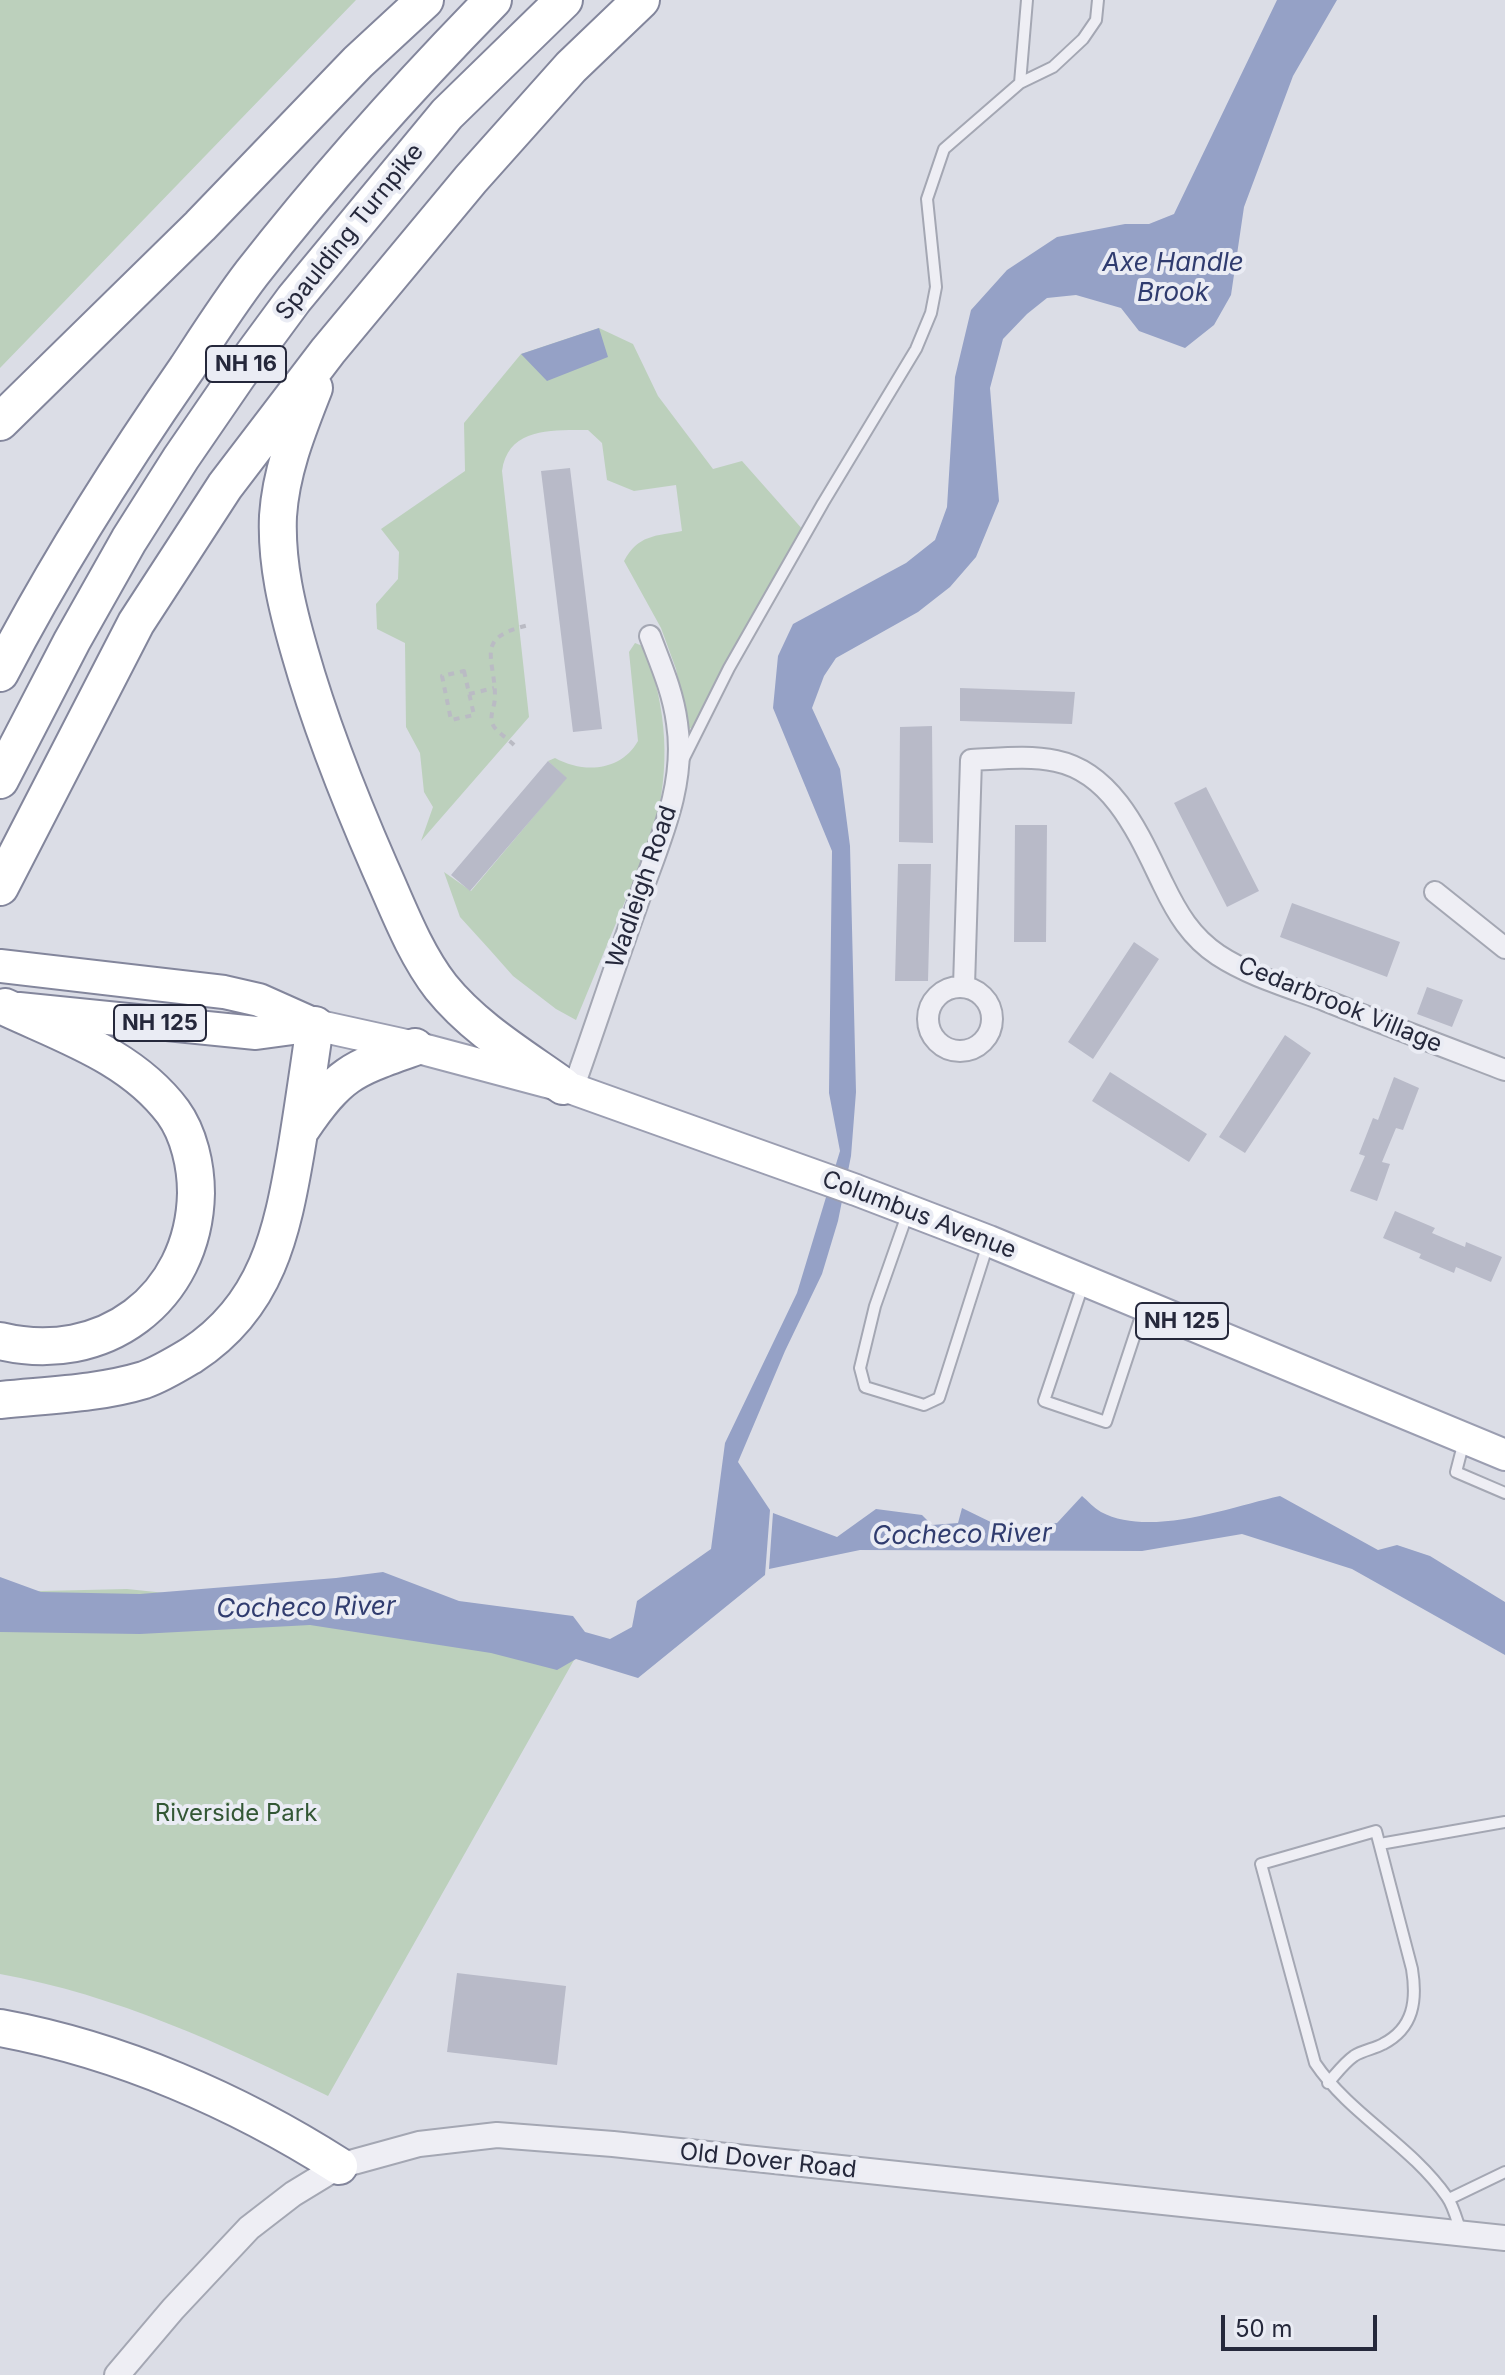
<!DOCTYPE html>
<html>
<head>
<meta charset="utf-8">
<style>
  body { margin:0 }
  #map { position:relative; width:1505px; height:2375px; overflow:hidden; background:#dbdde6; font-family:Inter,sans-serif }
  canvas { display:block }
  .scale { position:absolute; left:1221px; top:2315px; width:156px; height:36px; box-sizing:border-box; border:4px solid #25283b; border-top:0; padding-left:10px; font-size:24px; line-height:28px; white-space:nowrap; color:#25283b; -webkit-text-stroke:6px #eaecf4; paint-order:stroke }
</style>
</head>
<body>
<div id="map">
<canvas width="1505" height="2375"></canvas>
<div class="scale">50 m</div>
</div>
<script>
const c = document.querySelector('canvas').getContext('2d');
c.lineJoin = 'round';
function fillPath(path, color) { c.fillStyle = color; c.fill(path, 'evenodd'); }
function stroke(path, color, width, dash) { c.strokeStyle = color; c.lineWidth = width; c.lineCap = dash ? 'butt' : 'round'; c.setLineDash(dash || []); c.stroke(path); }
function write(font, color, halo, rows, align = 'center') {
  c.font = font + ' Inter,sans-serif'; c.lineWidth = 8; c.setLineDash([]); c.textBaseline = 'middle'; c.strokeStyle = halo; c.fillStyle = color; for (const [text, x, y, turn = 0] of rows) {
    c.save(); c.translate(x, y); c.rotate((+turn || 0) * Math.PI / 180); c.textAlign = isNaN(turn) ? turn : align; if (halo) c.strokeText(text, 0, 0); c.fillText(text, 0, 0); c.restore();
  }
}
const green = new Path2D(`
  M0,0H356L0,368Z
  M599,328L633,344L658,396L713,469L742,461L804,531L697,725L687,730L676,669L661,628L624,561C638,535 655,536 682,531L676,485L634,491L607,480L602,443L588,430C553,430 508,427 502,471L529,717L421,841L433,807L424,792L420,753L406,727L405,643L377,629L376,604L398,579L399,552L381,529L465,471L464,423L521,354Z
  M635,643L645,647C667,712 671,764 654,831L576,1020L556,1009L513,976L490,950L460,917L444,872L471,891L566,778L548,761L555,758C584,774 621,771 638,741L629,652Z
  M127,1589L587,1637L328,2096C222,2044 116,1995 0,1974V1592Z`);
const water = new Path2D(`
  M1277,0H1337L1293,76L1244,207L1231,295L1214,325L1185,348L1139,331L1121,308L1076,295L1047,298L1027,314L1003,339L990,388L999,501L976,557L950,587L918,612L836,658L824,676L812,708L840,769L850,846L856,1092L851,1156L838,1221L822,1274L785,1351L738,1462L770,1510L765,1575L638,1678L576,1659L557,1670L491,1653L310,1625L140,1634L0,1632V1577L41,1592L140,1594L336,1578L383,1572L459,1601L573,1616L585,1632L610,1639L632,1627L637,1601L711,1549L725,1443L797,1293L840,1151L829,1093L832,851L773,708L778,656L793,624L906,563L935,540L947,507L955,377L971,310L1007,270L1057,237L1125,224H1149L1174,214Z
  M599,328L608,357L547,381L521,354Z
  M1082,1496C1088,1501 1094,1508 1101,1512C1150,1538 1230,1507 1280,1496L1378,1550L1397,1545L1430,1556L1505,1602V1655L1352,1569L1242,1534L1142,1551L860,1550L769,1569L773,1513L837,1537L876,1509L922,1515L932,1525L958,1523L962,1508L1003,1528L1057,1523Z`);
const building = new Path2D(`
  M570,468L602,729L573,732L541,471Z
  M960,688L1075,692L1072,724L960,721Z
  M932,726L933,843L899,842L900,727Z
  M548,761L567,778L470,891L451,875Z
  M1206,787L1259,891L1227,907L1174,803Z
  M1015,825H1047L1046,942H1014Z
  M898,864H931L928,981H895Z
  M1292,903L1400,942L1387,977L1280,937Z
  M1134,942L1159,959L1093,1059L1068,1042Z
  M1427,987L1463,1000L1452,1027L1417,1014Z
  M1285,1035L1311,1053L1245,1153L1219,1137Z
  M1110,1072L1207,1134L1189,1162L1092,1101Z
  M1394,1077L1419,1088L1403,1130L1396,1128L1382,1162L1390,1164L1377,1201L1350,1191L1365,1156L1359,1154L1373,1118L1378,1120Z
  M1395,1211L1435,1228L1432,1233L1465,1247L1466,1242L1502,1257L1491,1282L1456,1267L1454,1273L1419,1258L1421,1254L1383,1238Z
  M457,1973L566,1986L557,2065L447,2052Z`);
const path = new Path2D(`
  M464,671L474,715L451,720L442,676Z
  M469,694L494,688
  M514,745C508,739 500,734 495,728C487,718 495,708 495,697C495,656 473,638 529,625`);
const service = new Path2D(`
  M1020,83L1027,0
  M683,760L729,668L823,503L916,349L931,313L936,287L927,199L944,149L1020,83L1053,67L1083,39L1096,20L1098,0
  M907,1215L875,1306L860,1368L865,1387L924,1405L939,1398L988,1244
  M1084,1282L1044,1401L1106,1422L1144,1307
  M1464,1441L1456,1472L1505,1493
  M1380,1844L1505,1822
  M1328,2083C1336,2074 1344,2063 1354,2056C1363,2050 1374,2049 1383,2044C1414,2028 1417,2000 1412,1969L1376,1831L1261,1864L1315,2063C1350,2115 1411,2145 1447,2197C1454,2207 1457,2221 1461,2232
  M1449,2199L1505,2172`);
const minor = new Path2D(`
  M1435,892L1505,948
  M964,986L971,760C998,759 1028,755 1056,761C1114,773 1140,837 1163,884C1177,913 1191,937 1218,955C1250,976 1289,987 1324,1000C1384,1024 1445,1047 1505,1070
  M928 1019a32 32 0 1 1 64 0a32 32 0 1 1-64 0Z
  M573,1089C595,1027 615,966 637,905C657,846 687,788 677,723C673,692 661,665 650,636`);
const tertiary = new Path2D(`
  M117,2375L173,2309L249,2228L293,2194L339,2166L419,2144L497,2135L613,2144L1505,2238`);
const primary = new Path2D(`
  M315,1025L415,1047L573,1089L856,1190L989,1241L1505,1455`);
const trunk = new Path2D(`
  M0,966L224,992L259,1000L315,1025
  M19,1009L256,1033L315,1025`);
const motorway = new Path2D(`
  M314,388C298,429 281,470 278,516C276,563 287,608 300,653C321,727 349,797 380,868C398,908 414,952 441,987C474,1028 521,1056 563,1086
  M0,422L200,226L358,62L425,0
  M0,673C55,567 119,466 187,368C208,336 229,303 252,273C327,177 408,87 493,0
  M0,780L72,641L129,540L181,458L238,375L294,299L447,114L564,0
  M0,887L136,623L225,486L328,351L471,179L571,67L641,0
  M302,1128C340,1072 353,1069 415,1047
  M0,1341C103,1366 194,1299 196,1193C196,1166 189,1134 173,1112C132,1057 65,1035 5,1007
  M0,1400C48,1395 98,1394 144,1380C161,1374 177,1364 192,1355C267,1306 282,1233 296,1151C303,1109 309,1067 315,1025
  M0,2028C120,2050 237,2101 339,2166`);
const shields = [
  [246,364,80],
  [160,1023,92],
  [1182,1321,92]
];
const shieldNames = [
  ["NH 16",246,364],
  ["NH 125",160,1023],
  ["NH 125",1182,1321]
];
const streetNames = [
  ["Spaulding Turnpike",350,232,-51],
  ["Wadleigh Road",642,887,-71],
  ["Cedarbrook Village",1340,1005,22],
  ["Columbus Avenue",919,1215,21],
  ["Old Dover Road",768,2161,6]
];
const parkNames = [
  ["Riverside Park",236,1814]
];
const waterNames = [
  ["Axe Handle",1173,263],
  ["Brook",1173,293],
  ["Cocheco River",962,1535,-1],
  ["Cocheco River",306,1608,-1]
];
fillPath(green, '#bcd0bc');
fillPath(water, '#95a1c6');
fillPath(building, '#b8bac8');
stroke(service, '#a4a7b3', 14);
stroke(minor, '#a4a7b3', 24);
stroke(tertiary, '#a4a7b3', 28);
stroke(primary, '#9b9eb1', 34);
stroke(trunk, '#83869c', 36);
stroke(motorway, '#83869c', 40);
stroke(path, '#babbc4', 4, [6, 6]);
stroke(service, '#eeeef4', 10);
stroke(minor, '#eeeef4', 20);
stroke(tertiary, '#eeeef4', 24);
stroke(primary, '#fff', 30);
stroke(trunk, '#fff', 32);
stroke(motorway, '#fff', 36);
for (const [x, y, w] of shields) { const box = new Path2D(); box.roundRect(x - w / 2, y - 18, w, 36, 6); c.fillStyle = '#eaecf4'; c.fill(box); stroke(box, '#25283b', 2); }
write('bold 22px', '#25283b', null, shieldNames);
write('24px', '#25283b', '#eaecf4', streetNames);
write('24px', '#335735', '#eaecf4', parkNames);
write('italic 26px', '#303c6f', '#eaecf4', waterNames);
</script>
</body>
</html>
